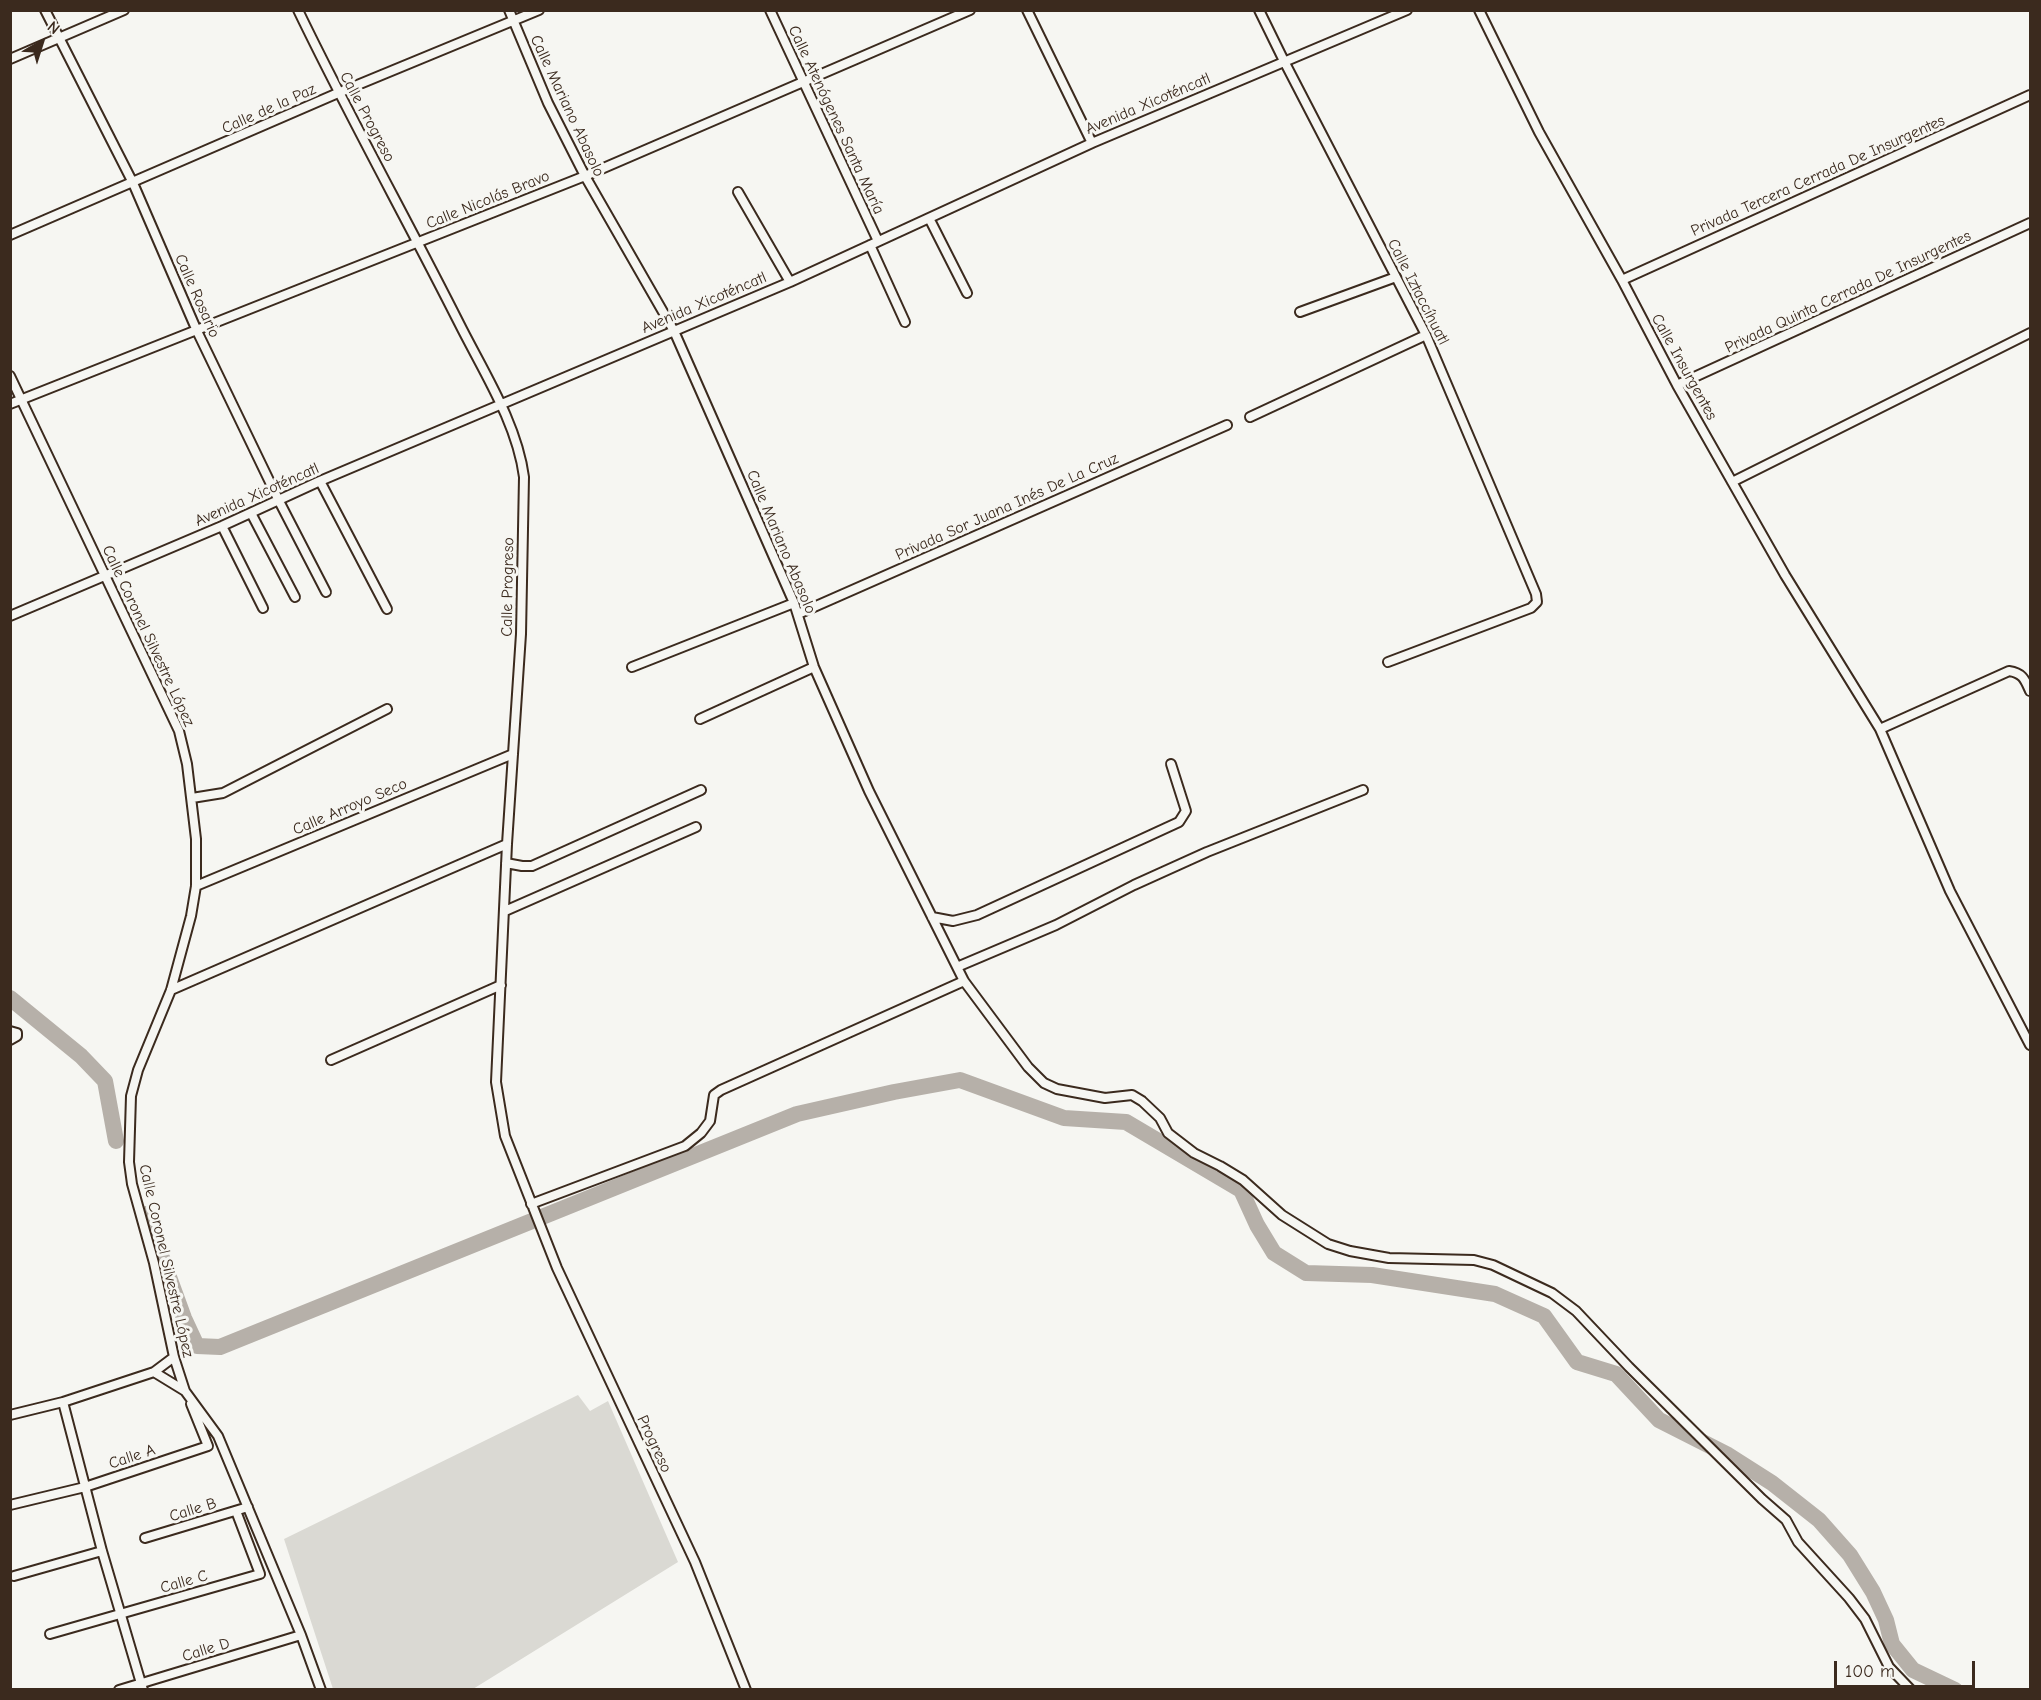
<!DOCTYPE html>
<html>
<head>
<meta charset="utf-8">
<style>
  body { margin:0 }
  #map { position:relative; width:2041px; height:1700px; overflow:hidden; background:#f6f6f2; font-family:"Comic Neue",sans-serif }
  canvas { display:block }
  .frame { position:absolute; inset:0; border:12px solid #3b2a1e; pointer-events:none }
  .north { position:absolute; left:12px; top:12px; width:60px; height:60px; -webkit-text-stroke:4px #f6f6f2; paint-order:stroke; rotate:39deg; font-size:16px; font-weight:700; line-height:24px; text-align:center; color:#3b2a1e }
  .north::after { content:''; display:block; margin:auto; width:21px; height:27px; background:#3b2a1e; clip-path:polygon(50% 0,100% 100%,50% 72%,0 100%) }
  .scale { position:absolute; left:1834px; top:1661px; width:141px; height:27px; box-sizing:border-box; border:3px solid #3b2a1e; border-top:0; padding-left:8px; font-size:18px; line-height:21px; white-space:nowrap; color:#3b2a1e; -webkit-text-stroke:4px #f6f6f2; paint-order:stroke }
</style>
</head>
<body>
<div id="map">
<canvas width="2041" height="1700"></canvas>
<div class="frame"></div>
<div class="north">N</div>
<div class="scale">100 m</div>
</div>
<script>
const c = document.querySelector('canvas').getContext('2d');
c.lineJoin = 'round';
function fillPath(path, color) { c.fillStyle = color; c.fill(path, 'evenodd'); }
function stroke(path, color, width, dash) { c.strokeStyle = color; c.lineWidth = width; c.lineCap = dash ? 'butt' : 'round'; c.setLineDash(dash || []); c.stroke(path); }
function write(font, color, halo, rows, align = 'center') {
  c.font = font + ' "Comic Neue",sans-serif'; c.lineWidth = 6; c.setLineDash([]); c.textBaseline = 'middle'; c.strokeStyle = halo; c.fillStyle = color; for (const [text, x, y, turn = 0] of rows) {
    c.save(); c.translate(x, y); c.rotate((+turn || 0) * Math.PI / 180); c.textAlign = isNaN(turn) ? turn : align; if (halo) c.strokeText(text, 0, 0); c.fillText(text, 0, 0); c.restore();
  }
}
const green = new Path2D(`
  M578,1395L590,1411L608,1401L678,1562L473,1689H333L284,1539Z`);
const river = new Path2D(`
  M10,998L81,1056L105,1081L116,1141
  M146,1214L184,1318L197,1346L220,1347L797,1114L894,1092L960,1080L1064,1118L1126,1122L1241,1190L1257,1225L1274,1253L1306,1273L1372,1275L1495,1294L1544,1316L1577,1362L1616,1374L1659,1420L1728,1455L1772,1483L1819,1520L1850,1555L1873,1592L1886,1620L1892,1644L1913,1670L1955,1690`);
const street = new Path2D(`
  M45,10L133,183L197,331L279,501L326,592
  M298,10C349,116 406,218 459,323C483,371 517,423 524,477L521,634L507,844L496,1082L505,1136L557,1268L695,1562L746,1690
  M509,10L548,103L585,176L674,331L794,603L814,667L869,791L964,981L1028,1067L1044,1083L1057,1089L1105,1098L1132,1095L1142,1101L1160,1118L1168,1133L1194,1153L1220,1166L1243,1180L1282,1215L1328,1244L1350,1251L1389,1258L1474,1260L1493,1265L1552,1293L1576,1311L1629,1367L1762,1499L1786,1520L1798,1542L1849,1598L1865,1619L1889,1667L1911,1690
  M770,10L878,241
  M1027,10L1092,143
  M1259,10L1284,61L1426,335L1536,594L1537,602L1531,608L1388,662
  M1479,10L1539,132L1622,280L1677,385L1785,575L1880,729L1950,891L2030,1045
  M10,59L124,10
  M738,192L790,282
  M929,218L967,293
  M10,235L338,93L539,10
  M870,245L905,322
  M1622,280L2030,95
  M1300,312L1396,277
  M10,376L179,731L187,764L196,839V886L191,916L171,990L138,1070L131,1096L129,1162L132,1184L154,1263L174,1357L185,1391L218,1436L301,1635L321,1690
  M1677,385L2030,223
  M10,404L585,176L970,10
  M1250,417L1426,335
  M320,481L387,609
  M1732,482L2030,333
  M251,513L295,597
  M222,526L263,608
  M798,614L1227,425
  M10,616L222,526L320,481L790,282L1092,143L1407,10
  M632,667L794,603
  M700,719L814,667
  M1880,729L2009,671C2023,673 2025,680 2030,691
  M192,798L223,793L387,709
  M506,863L522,866H532L701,790
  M196,886L513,754
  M505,911L696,827
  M932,917L953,921L977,915L1179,822L1186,811L1171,764
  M957,967L1056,925L1134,885L1207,852L1363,790
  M171,990L507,844
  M10,1031L17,1033V1036L10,1040
  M331,1060L501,985
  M531,1204L685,1146L701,1133L710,1121L714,1095L721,1090L964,981
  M154,1372L185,1391
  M63,1402L102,1551L143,1690
  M10,1415L63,1402L154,1372L174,1357
  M10,1505L85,1487L208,1446L191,1404
  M145,1538L248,1507
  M14,1576L102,1551
  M50,1634L260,1574L236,1511
  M119,1690L301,1635`);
const streetNames = [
  ["Avenida Xicoténcatl",1148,104,-23],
  ["Calle Mariano Abasolo",567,106,65],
  ["Calle de la Paz",269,109,-24],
  ["Calle Progreso",367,117,62],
  ["Calle Atenógenes Santa María",836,120,65],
  ["Privada Tercera Cerrada De Insurgentes",1818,176,-24],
  ["Calle Nicolás Bravo",488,200,-22],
  ["Calle Iztaccíhuatl",1418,292,63],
  ["Privada Quinta Cerrada De Insurgentes",1848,292,-25],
  ["Calle Rosario",197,296,66],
  ["Avenida Xicoténcatl",704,303,-23],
  ["Calle Insurgentes",1684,367,61],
  ["Avenida Xicoténcatl",257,495,-24],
  ["Privada Sor Juana Inés De La Cruz",1007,507,-24],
  ["Calle Mariano Abasolo",781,542,67],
  ["Calle Progreso",508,587,-89],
  ["Calle Coronel Silvestre López",148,636,65],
  ["Calle Arroyo Seco",350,807,-23],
  ["Calle Coronel Silvestre López",166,1261,77],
  ["Progreso",654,1444,65],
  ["Calle A",132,1457,-18],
  ["Calle B",193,1510,-17],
  ["Calle C",184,1582,-16],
  ["Calle D",206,1650,-17]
];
fillPath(green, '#dad9d3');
stroke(river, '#b6b0a9', 16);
stroke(street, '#3b2a1e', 12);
stroke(street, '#f6f6f2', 8);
write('16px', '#3b2a1e', '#f6f6f2', streetNames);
</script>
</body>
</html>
